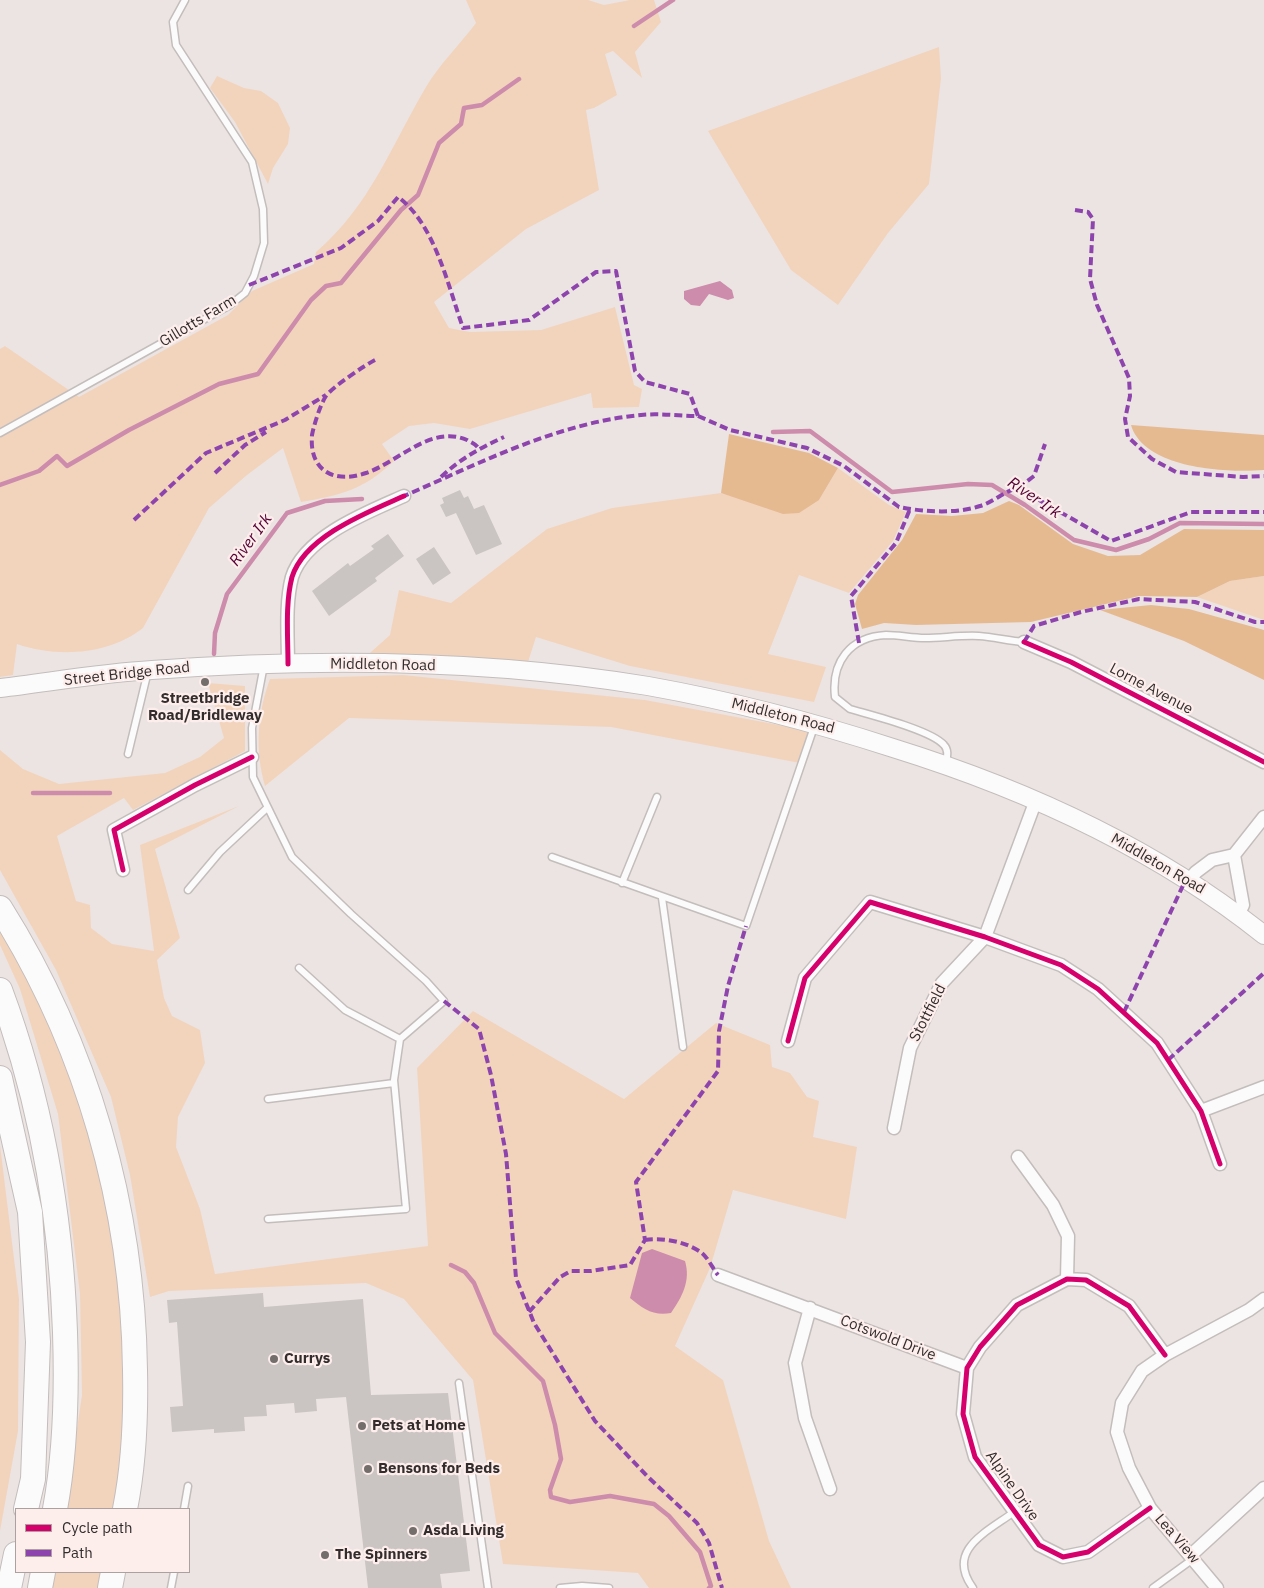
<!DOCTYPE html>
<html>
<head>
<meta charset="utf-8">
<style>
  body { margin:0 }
  #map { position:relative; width:1264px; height:1588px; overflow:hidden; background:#ece4e2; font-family:"IBM Plex Sans",sans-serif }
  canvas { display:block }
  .legend { position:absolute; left:15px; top:1508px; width:175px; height:65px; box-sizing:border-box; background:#fdeeec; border:1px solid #aca19f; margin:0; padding:6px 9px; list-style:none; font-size:15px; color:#322d2c }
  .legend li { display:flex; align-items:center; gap:10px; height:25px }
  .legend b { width:25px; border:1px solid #aca19f }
</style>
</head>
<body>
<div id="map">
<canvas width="1264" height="1588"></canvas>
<ul class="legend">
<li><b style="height:6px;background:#d6006c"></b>Cycle path</li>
<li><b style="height:6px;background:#8e44ad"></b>Path</li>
</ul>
</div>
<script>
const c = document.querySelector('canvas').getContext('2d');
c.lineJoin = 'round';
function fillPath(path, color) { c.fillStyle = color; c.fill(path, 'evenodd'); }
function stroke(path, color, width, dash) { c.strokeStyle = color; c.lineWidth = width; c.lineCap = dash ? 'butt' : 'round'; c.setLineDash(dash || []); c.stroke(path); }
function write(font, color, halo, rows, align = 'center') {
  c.font = font + ' "IBM Plex Sans",sans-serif'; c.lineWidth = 4.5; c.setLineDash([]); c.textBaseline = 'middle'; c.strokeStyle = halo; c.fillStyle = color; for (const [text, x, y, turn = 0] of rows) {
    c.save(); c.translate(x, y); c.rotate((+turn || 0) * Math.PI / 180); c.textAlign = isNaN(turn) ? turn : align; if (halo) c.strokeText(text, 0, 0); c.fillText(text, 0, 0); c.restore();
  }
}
const green = new Path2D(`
  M466,0H588L604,5L630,0H654L661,22L635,52L642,78L613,51L605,54L617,95L594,108L586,110L599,190L526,229L434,302L449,328L470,332L541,330L615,307L634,385L642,389L639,407L593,408L591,393L470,429L434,423L409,426L382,444L394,461C363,490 342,495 301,502L283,448L247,475L209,508L143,628C109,655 57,658 17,644L13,675L0,677V349L5,346L79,397L228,315L252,291L314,264L316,252C370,206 391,146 426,87C439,65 460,44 476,23Z
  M939,47L941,78L929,184L888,233L838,305L791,270L708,131Z
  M217,76L244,88L261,91L278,103L290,128L288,144L273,168L268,184L235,122L210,88Z
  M838,468L889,505L906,512L893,541L849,593L799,575L768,654L826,667L814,702L630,666L536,637L528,662L362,660L390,635L399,590L451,603L547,529L612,508L721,493L748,501L819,500Z
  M1264,576V620L1197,597L1230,581Z
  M403,675L645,700L817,732L805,764L611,727L349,718L265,786C255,751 257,714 270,679Z
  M208,683L245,686V751L133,810L124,798L57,836L76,901L90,905L91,928L112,944L154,951L140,845L239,806L155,849L180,938L157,960L164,998L172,1016L200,1030L205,1063L178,1117L176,1147L200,1209L215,1274L428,1246L417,1068L473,1011L624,1099L716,1023L770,1045L772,1067L790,1073L807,1097L819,1101L813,1137L857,1147L846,1219L733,1190L710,1268L675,1346L723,1380L769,1541L791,1588H649L638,1573L503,1564L473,1380L404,1299L366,1283L169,1291L150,1297L130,1175L111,1097L56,970L0,870V750L23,769L59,784L165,773L200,757L224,738Z
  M0,924L64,1048L88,1112L121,1263L129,1398L116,1509H65L82,1395L80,1294L58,1114L20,989L0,945Z
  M0,1145L19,1299L18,1431L0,1531Z
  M52,1572H107L104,1588H49Z`);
const forest = new Path2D(`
  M1131,425L1264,435V470C1227,473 1144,469 1131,425Z
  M729,434L809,453L838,468L819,500L799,513L783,514L721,493Z
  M1009,501L1019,505L1073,544L1108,556L1140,555L1184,529L1264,530V576L1230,581L1197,597L1139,596L1031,622L916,625L884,623L862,629L855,604L858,595L902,540L916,514L952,516L983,513Z
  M1151,605L1189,609L1264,630V680L1184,641L1100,610Z`);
const water = new Path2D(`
  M720,281L732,290L734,298L728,300L709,294L700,306L691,305L684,299V291Z
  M652,1249L685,1261C691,1281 682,1297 671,1313C653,1316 643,1309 630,1298L642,1253Z`);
const stream = new Path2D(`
  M634,26L673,0
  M773,432L810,431L892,492L968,484L992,485L1025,505L1074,540L1116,550L1149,539L1180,523L1264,524
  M0,485L39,471L57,456L67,466L129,430L219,384L258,374L311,300L326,286L341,283L401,210L418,195L439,143L461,124L464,108L482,105L519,79
  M214,654L215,633L227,594L287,513L325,501L362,499
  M33,793H110
  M451,1265L465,1272L474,1283L495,1333L543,1381L555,1425L561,1459L550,1490L551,1497L570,1502L610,1496L654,1504L669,1516L700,1552L711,1586L709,1588`);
const building = new Path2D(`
  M460,490L464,498L468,496L474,509L484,505L502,544L476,555L456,513L446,517L440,505L444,503L442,498Z
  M388,534L404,556L375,578L377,581L329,616L312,591L348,563L350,566L374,549L371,546Z
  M434,547L451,573L433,585L416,559Z
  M263,1293L264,1307L363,1299L371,1395L448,1393L470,1571L440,1574L442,1588H368L346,1397L316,1399L317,1411L295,1413L294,1403L266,1405L267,1416L244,1417L245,1431L214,1433V1429L172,1432L170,1407L183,1406L177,1322L169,1323L167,1300Z`);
const lane = new Path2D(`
  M0,433L230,305L245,293L254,276L264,243L263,209L252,162L176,45L173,22L185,0
  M264,665L252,728L253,777L292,857L351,914L426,981L444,1001L400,1039L394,1080L406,1209L268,1219
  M128,754L148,671
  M946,763C947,757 949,750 944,745C931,730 870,715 850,709L835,697C831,662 850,637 886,635C899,635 912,638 925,638C942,638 961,635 979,636C994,637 1009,641 1024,642
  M552,857L746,926L814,727
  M622,883L657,797
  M188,890L220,852L267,808
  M662,898L683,1047
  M299,968L345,1010L400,1039
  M268,1099L394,1083
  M459,1383L488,1588
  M184,1509L188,1486
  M171,1588L174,1572
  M560,1588L582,1586L609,1588
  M973,1588C945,1550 987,1532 1014,1512
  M1153,1588L1193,1559`);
const street = new Path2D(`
  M1024,642L1071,662L1264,762
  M288,664C288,636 285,604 292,577C305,536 368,512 404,496
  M1234,855L1243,905L1238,915
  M123,870L114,830L195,785L252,757
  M1189,880L1196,872L1212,860L1234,855L1264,817
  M788,1041L805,978L870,902L985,937L1061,965L1098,989L1157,1043L1201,1111L1220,1164
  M1201,1111L1264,1087
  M894,1128L910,1048L942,983L985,937L1036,800
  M1018,1157L1053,1205L1068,1236L1067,1279
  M718,1275L967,1368
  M810,1308L795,1363L805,1418L830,1489
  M1150,1508L1088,1552L1063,1557L1039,1545L975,1457L963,1414L967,1368L980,1347L1017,1305L1067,1279L1086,1280L1129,1306L1165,1355
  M1191,1555L1264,1488
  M1217,1588L1150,1508L1129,1468L1117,1432L1122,1403L1142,1371L1165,1355L1249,1310L1264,1299`);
const secondary = new Path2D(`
  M0,688C50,682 101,673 152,670C316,658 485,659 648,686C732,701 813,722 893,748C1025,789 1155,848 1264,935`);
const highway = new Path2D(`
  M0,908C87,1046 133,1207 135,1370C136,1416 134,1464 125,1509
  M0,990C41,1100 61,1214 65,1332C67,1391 66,1450 55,1509
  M0,1078L30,1212L38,1342L33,1479L26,1509
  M9,1588L16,1554
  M40,1588L43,1572
  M110,1588L113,1572`);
const quiet = new Path2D(`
  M1075,210L1088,212L1093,219L1090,279L1097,305L1129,378L1130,396L1125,419L1128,437L1152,459L1176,472L1243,477L1264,476
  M249,285L341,248L378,221L398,197C435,224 448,286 463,328L529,320L596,272L616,271L635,371L645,382L690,394L698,416C679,416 659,413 641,415C557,423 480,463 404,496
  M375,360C365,365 331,388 326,396C320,405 314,425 312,435C309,471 334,484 366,473C397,463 431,424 467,440C472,443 476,444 479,449
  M698,416L730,430L807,448L844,466L899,507C924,512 956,514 980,506C994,502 1004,491 1018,488L1111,541L1191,512H1264
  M215,473L245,445L266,432
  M441,477C460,459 480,448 504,437
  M1018,488L1034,476L1045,444
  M134,520L206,453L285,420L326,395
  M1024,642L1034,626L1081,612L1139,599L1195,602L1255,622H1264
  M859,643L851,596L896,543L910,509
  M444,1001L479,1029L491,1075L506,1154L516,1278L534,1323L595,1421L647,1476L697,1523L709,1543L722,1588
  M1124,1012L1186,879
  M1168,1060L1264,973
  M645,1240C663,1237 687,1242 702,1253C708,1258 713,1269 718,1275
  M529,1312L560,1277L571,1271H591L630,1265L645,1240L636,1182L718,1071L719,1031L728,986L746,926`);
const cycleway = new Path2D(`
  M1024,642L1071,662L1264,762
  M288,664C288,636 285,604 292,577C305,536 368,512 404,496
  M123,870L114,830L195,785L252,757
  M788,1041L805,978L870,902L985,937L1061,965L1098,989L1157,1043L1201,1111L1220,1164
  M1150,1508L1088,1552L1063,1557L1039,1545L975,1457L963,1414L967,1368L980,1347L1017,1305L1067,1279L1086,1280L1129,1306L1165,1355`);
const markers = [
  [205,682,5,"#736d6c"],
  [274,1359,5,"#736d6c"],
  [362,1426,5,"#736d6c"],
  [368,1469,5,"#736d6c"],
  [413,1531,5,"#736d6c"],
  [325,1555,5,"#736d6c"]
];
const streetNames = [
  ["Gillotts Farm",198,321,-31],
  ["Middleton Road",383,665,1],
  ["Street Bridge Road",127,674,-6],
  ["Lorne Avenue",1151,689,28],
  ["Middleton Road",783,716,14],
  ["Middleton Road",1158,864,30],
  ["Stottfield",928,1013,-63],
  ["Cotswold Drive",888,1338,21],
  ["Alpine Drive",1012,1486,55],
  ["Lea View",1177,1539,49]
];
const poiNames = [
  ["Streetbridge",205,699,"center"],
  ["Road/Bridleway",205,716,"center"],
  ["Currys",284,1359],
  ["Pets at Home",372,1426],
  ["Bensons for Beds",378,1469],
  ["Asda Living",423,1531],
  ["The Spinners",335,1555]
];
const waterNames = [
  ["River Irk",1034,498,34],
  ["River Irk",251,540,-54]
];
fillPath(green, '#f2d4bc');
fillPath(forest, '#e6ba91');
fillPath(water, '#cd8cab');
stroke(stream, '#cd8cab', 4.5);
fillPath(building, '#cac4c3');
stroke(lane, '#c3bdbc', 9);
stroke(street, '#c3bdbc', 15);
stroke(secondary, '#c3bdbc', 20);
stroke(highway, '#c3bdbc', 26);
stroke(lane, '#fcfbfb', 6);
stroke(street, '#fcfbfb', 12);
stroke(secondary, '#fcfbfb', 18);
stroke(highway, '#fcfbfb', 24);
stroke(quiet, '#8e44ad', 4, [8, 4]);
stroke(cycleway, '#d6006c', 5);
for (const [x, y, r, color] of markers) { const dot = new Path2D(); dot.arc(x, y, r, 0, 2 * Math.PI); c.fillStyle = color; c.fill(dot); stroke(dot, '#fdeeec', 2); }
write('15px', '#322d2c', '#fdeeec', streetNames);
write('bold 15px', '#322d2c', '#fdeeec', poiNames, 'left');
write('italic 16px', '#550035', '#fdeeec', waterNames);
</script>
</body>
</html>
